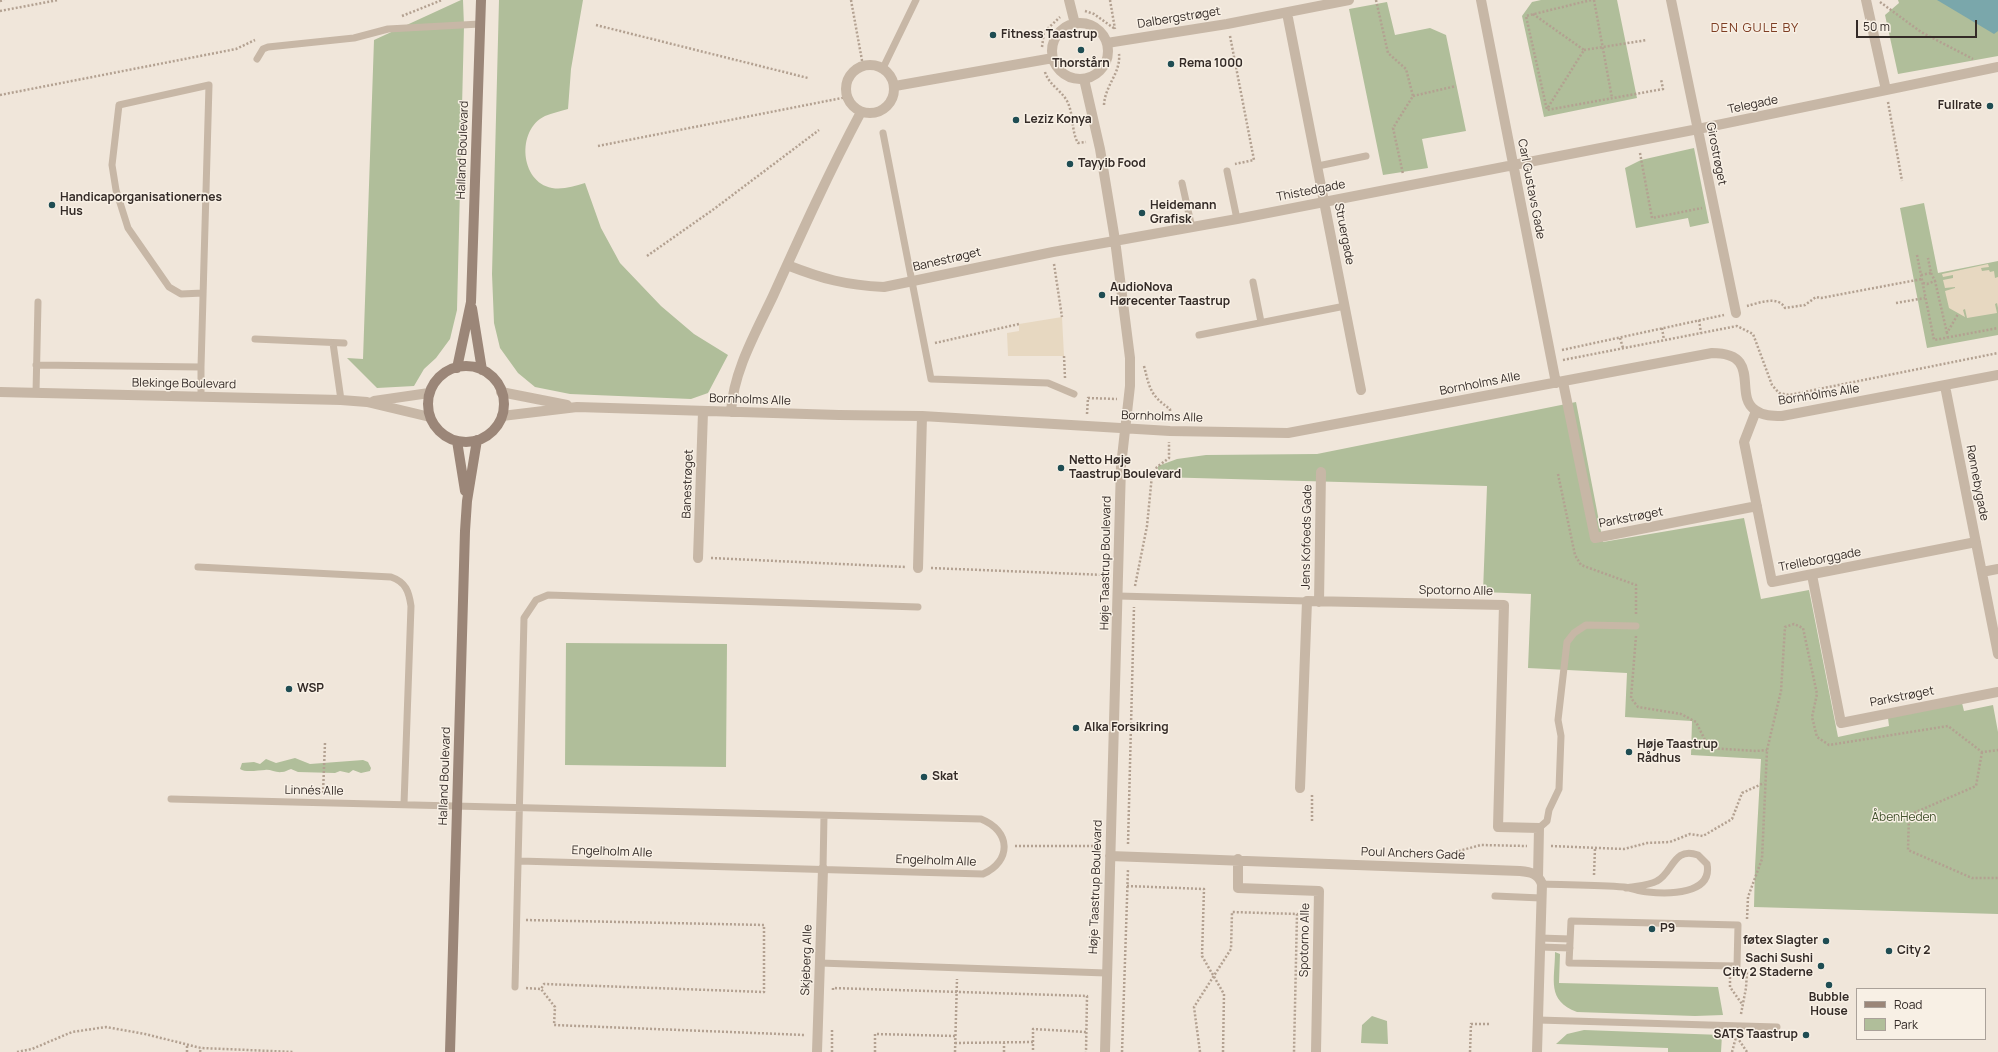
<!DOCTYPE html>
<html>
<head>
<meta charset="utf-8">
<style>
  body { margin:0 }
  #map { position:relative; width:1998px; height:1052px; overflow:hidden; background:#f0e6da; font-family:Manrope,sans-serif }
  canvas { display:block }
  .legend { position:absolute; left:1856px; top:988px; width:130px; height:52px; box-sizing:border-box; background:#f8f0e5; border:1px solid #aaa199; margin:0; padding:5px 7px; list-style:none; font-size:12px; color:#342b27 }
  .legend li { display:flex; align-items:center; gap:8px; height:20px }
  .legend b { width:20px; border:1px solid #aaa199 }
  .scale { position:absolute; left:1856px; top:20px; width:121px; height:18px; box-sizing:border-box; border:2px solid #342b27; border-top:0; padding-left:5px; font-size:12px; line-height:14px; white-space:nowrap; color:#342b27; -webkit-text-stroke:3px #f8f0e5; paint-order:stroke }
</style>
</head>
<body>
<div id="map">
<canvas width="1998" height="1052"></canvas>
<ul class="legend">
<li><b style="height:5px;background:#9b8678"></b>Road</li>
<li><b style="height:11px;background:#b0be9a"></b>Park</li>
</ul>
<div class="scale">50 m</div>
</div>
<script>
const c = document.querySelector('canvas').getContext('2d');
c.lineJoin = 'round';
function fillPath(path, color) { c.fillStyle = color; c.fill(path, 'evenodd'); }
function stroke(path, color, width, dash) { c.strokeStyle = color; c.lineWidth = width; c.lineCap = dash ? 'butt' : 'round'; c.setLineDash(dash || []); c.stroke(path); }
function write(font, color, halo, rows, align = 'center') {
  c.font = font + ' Manrope,sans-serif'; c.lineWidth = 3; c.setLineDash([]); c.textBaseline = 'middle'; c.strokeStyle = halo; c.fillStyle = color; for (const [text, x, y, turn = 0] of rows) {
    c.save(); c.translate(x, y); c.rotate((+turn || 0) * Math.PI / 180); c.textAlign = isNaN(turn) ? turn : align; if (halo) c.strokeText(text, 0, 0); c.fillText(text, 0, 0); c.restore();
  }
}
const green = new Path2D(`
  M461,0H463L464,26L457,310L450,339L436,358L424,369L414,386L377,388L347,358L363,359L374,40Z
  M499,0H583L571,69L568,109C561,111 552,113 545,116C516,130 520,182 552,188C563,190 574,186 585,183L601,228L620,263L661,306L694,334L728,355L708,393L691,399L570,394L535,387L518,373L500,348L494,323L492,274Z
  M1541,0H1617L1637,98L1544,117L1522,16L1532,2Z
  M1898,0H1998V56L1898,74L1885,15L1899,3Z
  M1387,2L1395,35L1430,28L1446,35L1466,131L1422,139L1428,168L1383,175L1349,9Z
  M1694,148L1709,223L1690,227L1688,218L1636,228L1625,168L1641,160Z
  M1924,203L1938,273L1998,261V335L1927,348L1900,208Z
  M1576,402L1603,542L1744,518L1761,599L1809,590L1838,737L1889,726L1888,718L1962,703L1964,711L1993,705L1998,732V914L1754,907L1755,867L1761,759L1691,755L1692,721L1625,717L1627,673L1528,668L1531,594L1483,592L1487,486L1158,477V466L1177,459L1206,455L1317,454Z
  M566,643L727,644L726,767L565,765Z
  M295,758L310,764L363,760L368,762L371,768L370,771L361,773L353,770L349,773L340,771L335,773L298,772L291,769C287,770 285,772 282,772C276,773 270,769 265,770C259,770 246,773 240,769L242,763L254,762L260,764L266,759L276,763Z
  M1555,952L1560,954L1559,983L1718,987L1723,1015L1695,1016L1577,1012C1546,1000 1555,980 1555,952Z
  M1372,1016L1387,1021L1388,1044L1361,1043L1362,1025Z
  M1584,1030L1722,1035L1721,1052H1668V1048L1556,1044L1567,1034Z`);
const plaza = new Path2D(`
  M1988,264L1989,267L1981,268L1982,271L1989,270L1990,272L1994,271L1995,278L1998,277V308L1997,303L1995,304L1997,313L1967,318L1965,309L1963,310L1965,317L1949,308L1945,291L1955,288V287L1945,288L1943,280L1953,278V275L1943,277L1942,274Z
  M1062,317L1064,356H1008L1007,333L1019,331V324Z`);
const water = new Path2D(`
  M1937,0H1998V31L1994,34Z`);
const path = new Path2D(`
  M851,0L863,66
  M1110,0L1115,29
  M1376,0L1388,53L1406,69L1413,96L1393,128L1403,174
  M1591,0L1526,16L1547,110L1663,89L1661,79
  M1594,0L1612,98
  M0,1L4,0
  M1880,2L1921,32L1973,59
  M0,11L58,0
  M1085,11L1094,14L1115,29
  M1533,14L1584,50L1547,109
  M402,16L442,0
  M596,25L808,78
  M1230,36L1254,160L1235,164
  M1042,47L1044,32L1060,17
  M1584,50L1647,40
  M1045,72C1049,85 1061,90 1067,101C1074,114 1071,131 1078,143L1086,142
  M0,95L236,49L255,40
  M1413,96L1456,86
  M1888,102L1902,181
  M1104,105C1105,85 1121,73 1119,54
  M598,146L847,97
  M1640,153L1652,218L1702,208
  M1917,255L1934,340L1998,328
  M647,256L714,209L819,130
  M1054,264L1062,317
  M1931,273L1935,281
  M1921,275L1931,273L1928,258
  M1923,283L1927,284L1935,281L1947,333
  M1896,303L1925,298
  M1747,306C1759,303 1778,295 1785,308L1805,305L1816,297L1821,298L1922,279
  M1699,320L1701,333
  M1662,328L1664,340
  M1620,338L1623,348
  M1948,338L1947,333L1958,314
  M935,343L1019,324
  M1562,350L1724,315
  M1064,356L1065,378
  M1563,360L1737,326L1753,334L1772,385L1779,393L1789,395L1998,353
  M1144,366C1150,389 1150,395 1170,409V419
  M1087,414L1088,398L1117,399
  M1558,474L1575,555L1581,565L1636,585V615
  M711,558L906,567
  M931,568L1105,575
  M1135,586L1147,526L1152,475L1157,467L1169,458V442
  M1636,636L1631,698L1638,707L1681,714L1696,722L1709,748L1756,751L1767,750
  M1982,752L1976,786L1909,815L1908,850L1972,878H1998
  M323,793L325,743
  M1312,821V793
  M1128,844L1134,607
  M1015,846H1098
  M1551,846L1624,849L1647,843L1670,842L1690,834L1703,836L1732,819L1742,793L1764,783
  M1447,854L1481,845L1527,846
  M1594,875L1595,848
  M1127,886L1204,889L1202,956L1224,994L1223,1052
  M1747,919L1748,897L1762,859L1767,750L1781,691L1785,627L1794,624L1803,628L1817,694L1812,717L1817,737L1829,745L1948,726L1982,752L1998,750
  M526,920L764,925V992L544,984L541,989
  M1730,977V987L1742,1004
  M526,988L541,989L555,1007L554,1025L805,1035
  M833,990V988L1087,996L1086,1052
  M1741,1014L1746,988L1747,972
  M1737,1037L1747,1052
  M1033,1042V1029L1086,1032
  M955,1043L1033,1042V1052
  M17,1052L32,1049L72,1032L106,1027L145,1034L201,1048L294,1052
  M187,1052V1045
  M200,1052L201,1048
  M832,1052V1029
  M875,1052V1034L955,1036
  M955,1052L957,979
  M1004,1052V1043
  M1122,1052L1128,869
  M1200,1052L1194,1007L1231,949L1232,912L1297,914L1294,1052
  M1470,1052L1471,1024H1490
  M1732,1052L1736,1037`);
const lane = new Path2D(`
  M257,59L263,49L268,47L354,38L388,29L480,24
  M883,68L916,0
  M883,133L931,379L1048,383L1074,394
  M1318,166L1366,156
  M1227,171L1237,219
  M1182,183L1192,228
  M1253,282L1261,322
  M1199,335L1345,306
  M255,339L344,343
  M333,343L341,400
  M36,365L201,367V397
  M201,367C204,273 207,179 209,85L119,105L112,165L116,190L128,228L169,287L181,294L203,293
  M36,393L38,302
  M198,567L391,577C406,582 409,592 411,606L404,804
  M1118,596L1307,601
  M171,799L981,819C1011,831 1012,861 983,874L519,861
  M1539,828L1547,821L1549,810L1559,789L1561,736L1558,720L1567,642L1574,633L1586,625L1636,626
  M823,869L824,816
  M1542,884C1569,885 1597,885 1624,887C1632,888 1640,892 1648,892C1667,894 1713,895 1707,864L1698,855C1673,846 1673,873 1657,881C1648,886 1635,886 1626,888
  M1495,896L1541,898
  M1571,921L1738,925L1737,966L1569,963Z
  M1540,938L1570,939
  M1540,947L1570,948
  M820,963L1106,973
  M515,987L524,618L536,600L548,595L918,607
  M1538,1020L1777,1027`);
const street = new Path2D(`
  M1069,0L1075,24
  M1481,0L1556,383
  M1671,0L1736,313
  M1866,0L1886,90
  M1287,13L1361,390
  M1052 51a28 28 0 1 1 56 0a28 28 0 1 1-56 0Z
  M1107,43L1227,24L1349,0
  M846 89a24 24 0 1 1 48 0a24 24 0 1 1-48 0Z
  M1084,79L1100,149L1115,240L1130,358V386L1121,466L1105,1052
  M895,86L1053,58
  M787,265C823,279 845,285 884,287L1053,252L1237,219L1698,129L1998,67
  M1563,382L1595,538L1757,506
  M1945,386L1998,654
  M0,392L341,400L367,402L430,417
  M501,392L567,405
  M374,401L429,393
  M1756,411L1744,442L1772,582L1976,542
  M731,412C733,372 756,332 773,296C801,234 829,172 861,112
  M502,416L577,407L839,415L922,416L1170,431L1288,433L1712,353C1763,353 1733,395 1755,410C1763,416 1773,416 1782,416L1998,375
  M698,558L703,412
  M918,568L922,416
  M1982,572L1998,569
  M1812,575L1841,723L1998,692
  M1319,602L1321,472
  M1300,788L1307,601L1504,605L1498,827L1539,828L1538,877
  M1110,856L1520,871C1530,872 1538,873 1542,884L1537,1052
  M1238,859V888L1319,891L1316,1052
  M817,1052L823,869`);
const secondary = new Path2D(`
  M472,308L482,370
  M428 404a38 38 0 1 1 76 0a38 38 0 1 1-76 0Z
  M457,368L471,302L481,0
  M457,441L465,491
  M450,1052L465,531L467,501L477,440`);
const markers = [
  [993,35,4,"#1f4d53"],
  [1081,50,4,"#1f4d53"],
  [1171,64,4,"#1f4d53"],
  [1990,106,4,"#1f4d53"],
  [1016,120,4,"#1f4d53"],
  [1070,164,4,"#1f4d53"],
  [52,205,4,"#1f4d53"],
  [1142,213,4,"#1f4d53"],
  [1102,295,4,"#1f4d53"],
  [1061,468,4,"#1f4d53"],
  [289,689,4,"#1f4d53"],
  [1076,728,4,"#1f4d53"],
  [1629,752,4,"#1f4d53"],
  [924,777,4,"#1f4d53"],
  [1652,929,4,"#1f4d53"],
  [1826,941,4,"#1f4d53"],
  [1889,951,4,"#1f4d53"],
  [1821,966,4,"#1f4d53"],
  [1829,985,4,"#1f4d53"],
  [1806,1035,4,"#1f4d53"]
];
const streetNames = [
  ["Dalbergstrøget",1179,18,-9],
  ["Telegade",1753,105,-12],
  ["Halland Boulevard",463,150,-88],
  ["Girostrøget",1716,154,79],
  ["Carl Gustavs Gade",1531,189,79],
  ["Thistedgade",1311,191,-11],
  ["Struergade",1344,234,79],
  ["Banestrøget",947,260,-13],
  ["Blekinge Boulevard",184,384,1],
  ["Bornholms Alle",1480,384,-11],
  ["Bornholms Alle",1819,395,-9],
  ["Bornholms Alle",750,400,2],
  ["Bornholms Alle",1162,417,2],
  ["Rønnebygade",1977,483,79],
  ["Banestrøget",688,484,-88],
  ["Parkstrøget",1631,518,-11],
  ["Jens Kofoeds Gade",1307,537,-89],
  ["Trelleborggade",1820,560,-11],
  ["Høje Taastrup Boulevard",1106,563,-89],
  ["Spotorno Alle",1456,591,1],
  ["Parkstrøget",1902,697,-11],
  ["Halland Boulevard",445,776,-88],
  ["Linnés Alle",314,791,1],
  ["Engelholm Alle",612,852,2],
  ["Poul Anchers Gade",1413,854,2],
  ["Engelholm Alle",936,861,2],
  ["Høje Taastrup Boulevard",1096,887,-88],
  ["Spotorno Alle",1305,940,-89],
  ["Skjeberg Alle",807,960,-88]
];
const poiNames = [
  ["Fitness Taastrup",1001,35],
  ["Thorstårn",1081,64,"center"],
  ["Rema 1000",1179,64],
  ["Fullrate",1982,106,"right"],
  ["Leziz Konya",1024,120],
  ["Tayyib Food",1078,164],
  ["Handicaporganisationernes",60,198],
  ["Hus",60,212],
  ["Heidemann",1150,206],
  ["Grafisk",1150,220],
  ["AudioNova",1110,288],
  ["Hørecenter Taastrup",1110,302],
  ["Netto Høje",1069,461],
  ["Taastrup Boulevard",1069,475],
  ["WSP",297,689],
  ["Alka Forsikring",1084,728],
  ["Høje Taastrup",1637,745],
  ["Rådhus",1637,759],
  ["Skat",932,777],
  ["P9",1660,929],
  ["føtex Slagter",1818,941,"right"],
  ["City 2",1897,951],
  ["Sachi Sushi",1813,959,"right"],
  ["City 2 Staderne",1813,973,"right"],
  ["Bubble",1829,998,"center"],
  ["House",1829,1012,"center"],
  ["SATS Taastrup",1798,1035,"right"]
];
const parkNames = [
  ["ÅbenHeden",1904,818]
];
const neighbourhoodNames = [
  ["DEN GULE BY",1755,28]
];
fillPath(green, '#b0be9a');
fillPath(plaza, '#e7d8c1');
fillPath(water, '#7aa7ab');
stroke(path, '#b3a191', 2.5, [2, 2]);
stroke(lane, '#c7b7a6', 7);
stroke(street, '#c7b7a6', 10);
stroke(secondary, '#9b8678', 10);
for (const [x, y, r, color] of markers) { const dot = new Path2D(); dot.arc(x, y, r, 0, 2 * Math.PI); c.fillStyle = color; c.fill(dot); stroke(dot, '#f8f0e5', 1.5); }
write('12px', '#342b27', '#f8f0e5', streetNames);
write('bold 12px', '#342b27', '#f8f0e5', poiNames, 'left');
write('12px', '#41512c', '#f8f0e5', parkNames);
c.letterSpacing = '1px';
write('13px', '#7e3e24', '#f8f0e5', neighbourhoodNames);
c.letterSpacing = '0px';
</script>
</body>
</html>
